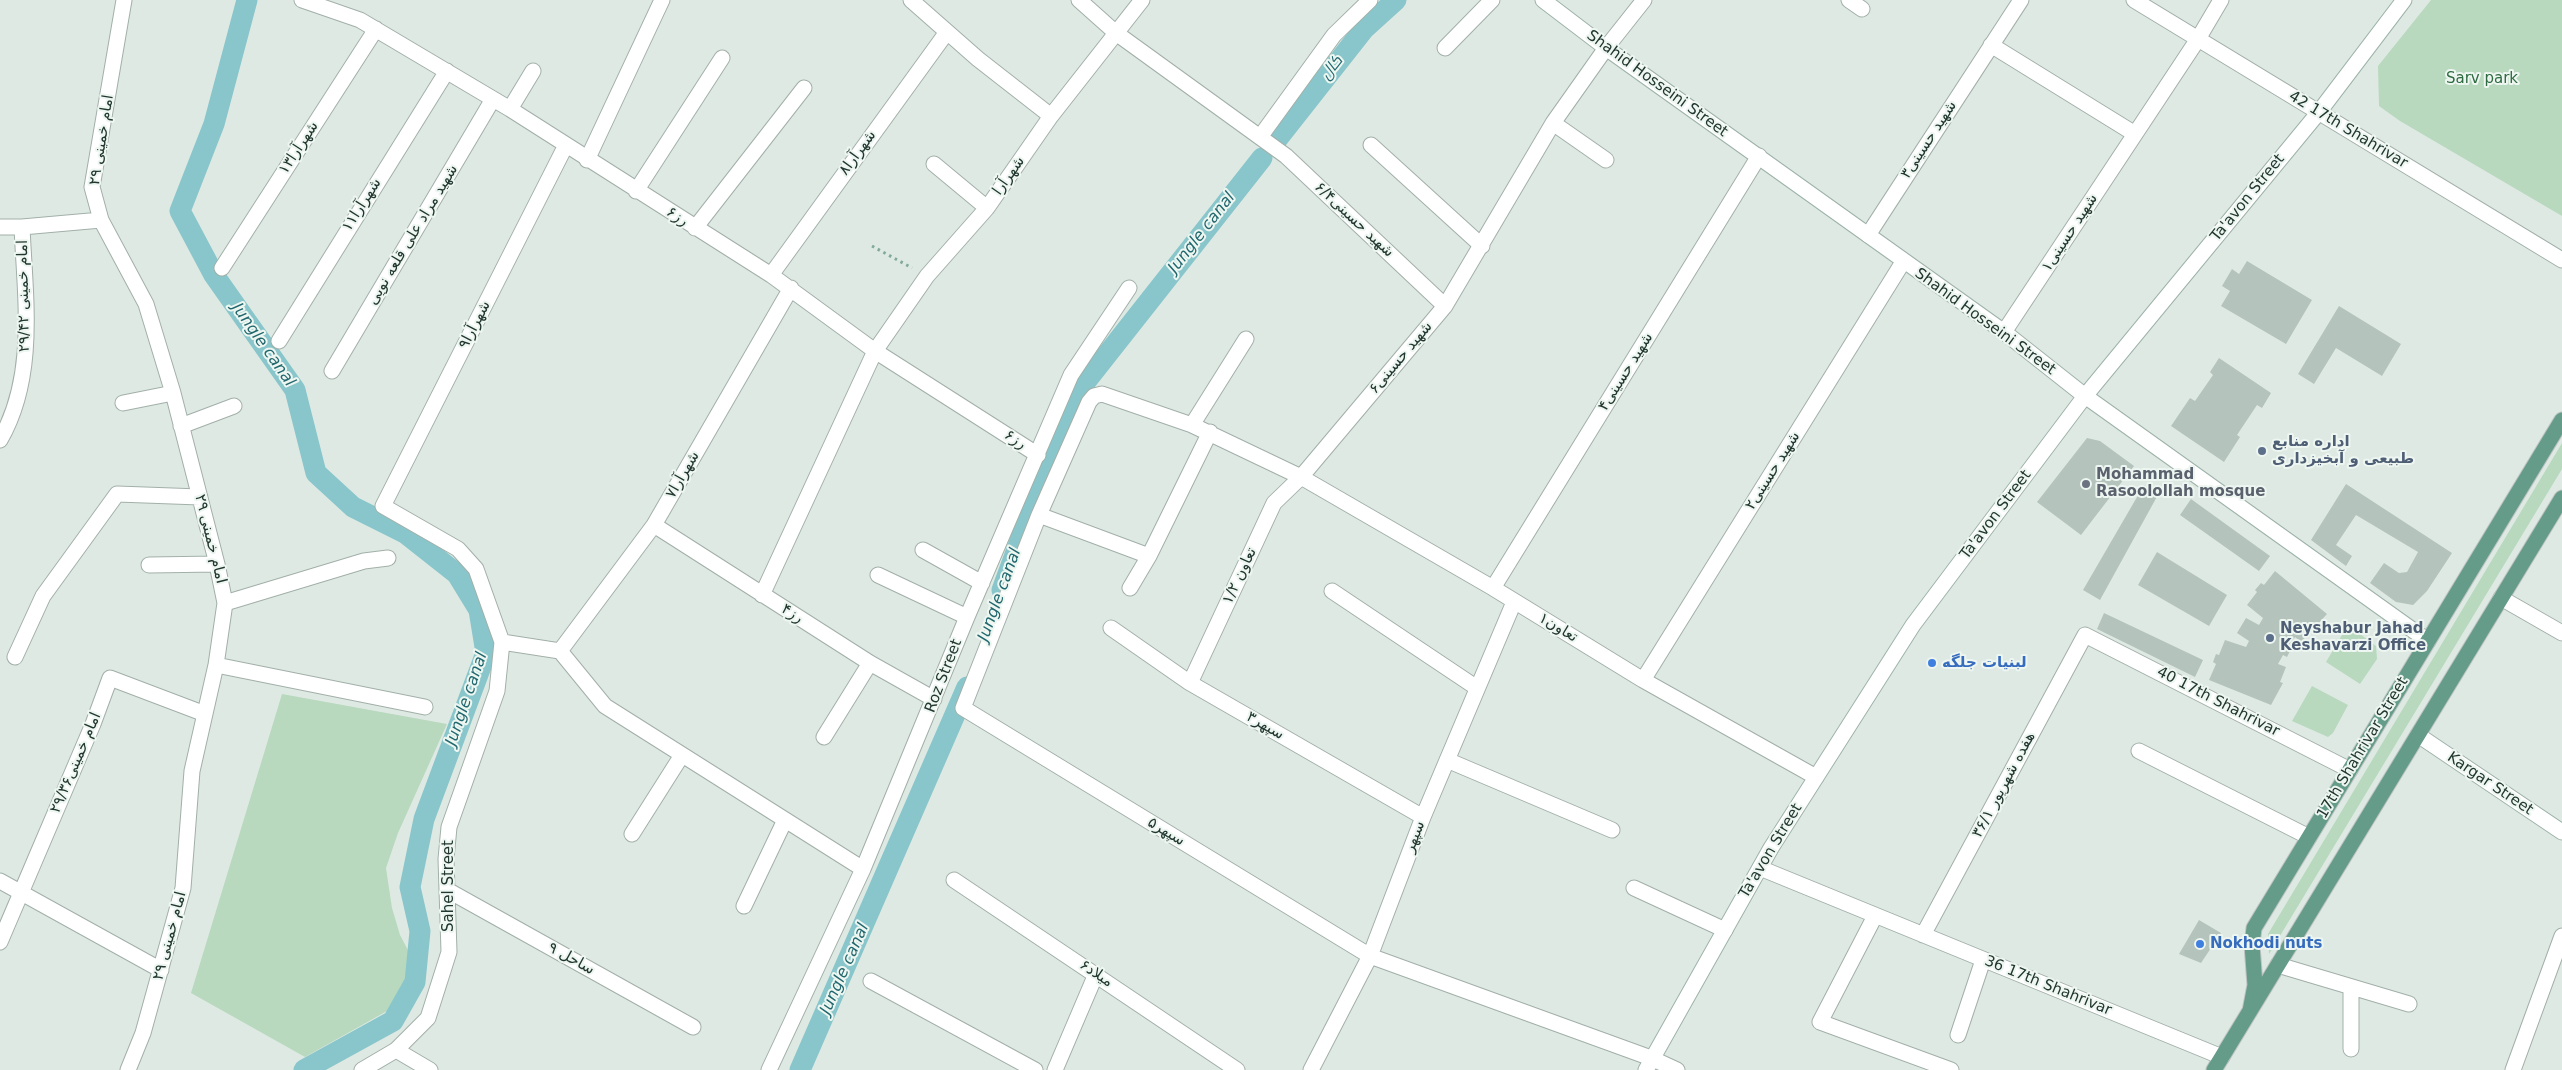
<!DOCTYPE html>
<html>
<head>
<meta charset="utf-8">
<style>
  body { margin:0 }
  canvas { display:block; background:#dee9e3 }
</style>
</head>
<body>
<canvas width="2562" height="1070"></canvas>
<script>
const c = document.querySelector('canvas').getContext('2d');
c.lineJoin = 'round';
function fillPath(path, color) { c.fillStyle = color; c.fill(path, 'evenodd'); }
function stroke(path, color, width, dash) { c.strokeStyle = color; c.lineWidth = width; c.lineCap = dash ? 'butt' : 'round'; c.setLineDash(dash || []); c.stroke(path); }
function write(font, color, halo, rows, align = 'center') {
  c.font = font + ' "DejaVu Sans",Cairo,sans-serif'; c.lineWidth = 4; c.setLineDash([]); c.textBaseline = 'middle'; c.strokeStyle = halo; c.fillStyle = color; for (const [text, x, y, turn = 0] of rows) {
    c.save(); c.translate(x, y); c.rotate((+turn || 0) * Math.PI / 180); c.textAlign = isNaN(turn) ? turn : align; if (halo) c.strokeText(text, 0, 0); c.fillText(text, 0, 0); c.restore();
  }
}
const green = new Path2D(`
  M2431,0H2562V216L2400,121L2379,106L2378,66Z
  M2562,443V469L2269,954L2268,934Z
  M2348,625L2376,646L2377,659L2360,684L2326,662Z
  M2312,686L2348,705L2333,733L2328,737L2292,721Z
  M282,694L447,724L398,833L386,868L392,908L400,935L410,954L405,981L387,1011L305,1057L191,993Z`);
const canal = new Path2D(`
  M247,0L214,124L180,211L214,275L295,390L316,473L353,507L405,533L457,574L479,610L486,653L424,819L410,887L420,931L415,982L393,1021L304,1070
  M1275,142L1364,29L1396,0
  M1002,590L1072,399L1262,158
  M800,1070L967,687`);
const building = new Path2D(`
  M2247,261L2312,300L2286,344L2221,306L2230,291L2222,286L2232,269L2239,274Z
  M2339,306L2401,344L2382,376L2336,348L2314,384L2298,374Z
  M2219,358L2271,393L2262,408L2257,405L2237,435L2240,437L2224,462L2171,426L2190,398L2195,401L2213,375L2210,372Z
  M2087,438L2100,441L2134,466L2081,535L2037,502Z
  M2346,484L2452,553L2427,591L2413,605L2396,602L2370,583L2384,563L2399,573L2407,572L2418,552L2356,515L2336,545L2352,556L2346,566L2311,540Z
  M2144,485L2159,493L2100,600L2083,590Z
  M2191,499L2270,556L2259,571L2180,515Z
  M2157,552L2227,595L2209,626L2138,585Z
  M2275,571L2327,614L2317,625L2319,627L2313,633L2311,631L2301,642L2295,637L2289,647L2291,649L2287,657L2283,655L2278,664L2286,667L2280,682L2283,683L2271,705L2209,680L2216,664L2213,662L2216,654L2219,655L2225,640L2246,647L2249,641L2237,633L2246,618L2259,625L2263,618L2247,605L2257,592L2255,590L2261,583L2264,585Z
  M2104,613L2203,660L2195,677L2097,629Z
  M2199,920L2221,933L2201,963L2179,954Z`);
const path = new Path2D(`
  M872,246L912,268`);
const street = new Path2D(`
  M124,0L92,187L101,220L146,304L173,393L217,564L225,603L216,665L192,771L183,888L143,1033L128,1070
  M302,0L360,20L510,109L771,275L875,351L1038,455
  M911,0L978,59L1051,116
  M1079,0L1116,33L1286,156L1445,306
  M1849,0L1862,9
  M2134,0L2562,260
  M1991,45L2135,134
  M1445,48L1492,0
  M510,109L533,71
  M1553,123L1606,160
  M1260,137L1334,35L1370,0
  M1371,145L1482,246
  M587,160L662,0
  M934,164L987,208
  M636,191L722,58
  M0,227H22
  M695,228L804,88
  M1868,235L2021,0
  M222,268L376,29
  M771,275L947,32
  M2004,332L2198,39L2221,0
  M279,341L447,71
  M332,371L493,99
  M123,403L173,393
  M1192,425L1246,339
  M181,426L234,406
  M0,440C37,376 25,298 22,227L101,220
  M1039,515L1149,556
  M654,525L870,663L934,699
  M923,550L982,583
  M149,565L217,564
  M878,575L967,617
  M1130,588L1149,556L1210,432
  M1493,588L1759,156
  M1332,591L1477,688
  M762,595L875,351L927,276L987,208L1051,116L1142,0
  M2501,598L2562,633
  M225,603L364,561L388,558
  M1111,628L1190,683L1423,817
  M502,642L476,569L458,549L383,506L566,145
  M560,651L654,525L791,288
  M560,651L605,706L863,869
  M15,657L43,596L117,494L200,497
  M216,665L425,707
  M1643,680L1903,262
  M1190,683L1274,503L1301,477L1445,306L1553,123L1606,48L1644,0
  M824,737L870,663
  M2139,751L2309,837
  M1447,760L1612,830
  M632,834L682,755
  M1760,868L2222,1057
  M954,880L1237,1070
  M0,881L161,970
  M1634,888L1725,930
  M449,891L693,1027
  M744,906L785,820
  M1875,916L1820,1022L1951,1070
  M1923,935L2085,635L2350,770
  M0,942L93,724L110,678L205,714
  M2278,965L2409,1004
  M871,981L1035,1070
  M2351,987V1049
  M1958,1035L1983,960
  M396,1050L430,1070
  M362,1070L396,1050L428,1018L449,952L446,859L449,827L497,691L502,642L560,651
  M769,1070L863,869L967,617L1071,375L1129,288
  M1055,1070L1096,974
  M1311,1070L1370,956L1423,817L1514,602
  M1677,1070L1651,1058L1370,956L963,708L1039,515L1089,402L1094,396L1102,394L1192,425L1301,477L1493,588L1643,680L1816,777
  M2513,1070L2562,936`);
const secondary = new Path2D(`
  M1543,0L1606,48L2004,332L2085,396L2428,641
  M2418,735L2562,832
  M1646,1070L1771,848L1913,625L2085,396L2319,112L2404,0`);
const primary = new Path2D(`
  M2250,1011L2255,985L2252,945L2254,928L2562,420
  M2214,1070L2562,498`);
const markers = [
  [2262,451,5,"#5c6f8a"],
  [2086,484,5,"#6b7280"],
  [2270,638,5,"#5c6f8a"],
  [1932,663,5,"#3f7fe0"],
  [2200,944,5,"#3f7fe0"]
];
const parkNames = [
  ["Sarv park",2482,79]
];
const streetNames = [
  ["Shahid Hosseini Street",1657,84,36],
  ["42 17th Shahrivar",2348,130,31],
  ["امام خمینی ۲۹",102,140,-81],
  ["شهید حسینی۳",1929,140,-57],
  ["شهرآرا۱۳",299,148,-57],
  ["شهرآرا۸",858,153,-54],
  ["شهرآرا",1009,176,-55],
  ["Ta'avon Street",2248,198,-51],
  ["شهرآرا۱۱",362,205,-58],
  ["رز۶",677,217,32],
  ["شهید حسینی۶/۴",1354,220,43],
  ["شهید حسینی۱",2070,233,-57],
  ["شهید مراد علی قلعه نویی",413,235,-59],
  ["امام خمینی ۲۹/۴۲",24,296,-91],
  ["Shahid Hosseini Street",1985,322,36],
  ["شهرآرا۹",475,325,-63],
  ["شهید حسینی۶",1401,358,-50],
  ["شهید حسینی۴",1626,372,-58],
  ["رز۶",1015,440,32],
  ["شهید حسینی۲",1773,471,-58],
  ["شهرآرا۷",683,475,-60],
  ["Ta'avon Street",1996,515,-53],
  ["امام خمینی ۲۹",210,539,76],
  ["تعاون ۱/۲",1240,576,-65],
  ["رز۴",792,614,32],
  ["تعاون۱",1558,628,31],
  ["Roz Street",944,676,-69],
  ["40 17th Shahrivar",2218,702,27],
  ["سپهر۳",1265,726,30],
  ["17th Shahrivar Street",2363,748,-59],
  ["امام خمینی۲۹/۳۶",76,763,-67],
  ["Kargar Street",2490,784,34],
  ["هفده شهریور ۳۶/۱",2004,785,-62],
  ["سپهر۵",1166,832,31],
  ["سپهر",1415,837,-69],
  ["Ta'avon Street",1771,851,-59],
  ["Sahel Street",449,886,-90],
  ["امام خمینی ۲۹",170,936,-75],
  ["ساحل ۹",571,959,29],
  ["میلاد۶",1096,974,34],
  ["36 17th Shahrivar",2048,986,22]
];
const serviceNames = [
  ["اداره منابع",2272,442],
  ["طبیعی و آبخیزداری",2272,459],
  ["Neyshabur Jahad",2280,629],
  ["Keshavarzi Office",2280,646]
];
const worshipNames = [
  ["Mohammad",2096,475],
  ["Rasoolollah mosque",2096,492]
];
const shopNames = [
  ["لبنیات جلگه",1942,663],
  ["Nokhodi nuts",2210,944]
];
const waterNames = [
  ["کال",1332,68,-52],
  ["Jungle canal",1202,233,-52],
  ["Jungle canal",263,345,55],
  ["Jungle canal",1000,595,-70],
  ["Jungle canal",467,699,-71],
  ["Jungle canal",845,969,-66]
];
fillPath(green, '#b8d9be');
stroke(canal, '#89c6cb', 21);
fillPath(building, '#b4c3bc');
stroke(street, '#a2b0a9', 17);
stroke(secondary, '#9eb3aa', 17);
stroke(primary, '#bcc3c1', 17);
stroke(path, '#81aa99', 3, [2.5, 4]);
stroke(street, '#fff', 15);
stroke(secondary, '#fff', 15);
stroke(primary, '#659b89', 15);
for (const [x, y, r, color] of markers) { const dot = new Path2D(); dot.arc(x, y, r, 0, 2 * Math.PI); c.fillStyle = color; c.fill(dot); stroke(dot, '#eef6f1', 2); }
write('15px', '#2e6b40', '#eef6f1', parkNames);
write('15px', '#21372f', '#eef6f1', streetNames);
write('bold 15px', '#4e5e75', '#eef6f1', serviceNames, 'left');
write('bold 15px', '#5b616d', '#eef6f1', worshipNames, 'left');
write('bold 15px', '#366cbe', '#eef6f1', shopNames, 'left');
write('italic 16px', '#20676e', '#eef6f1', waterNames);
</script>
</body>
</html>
